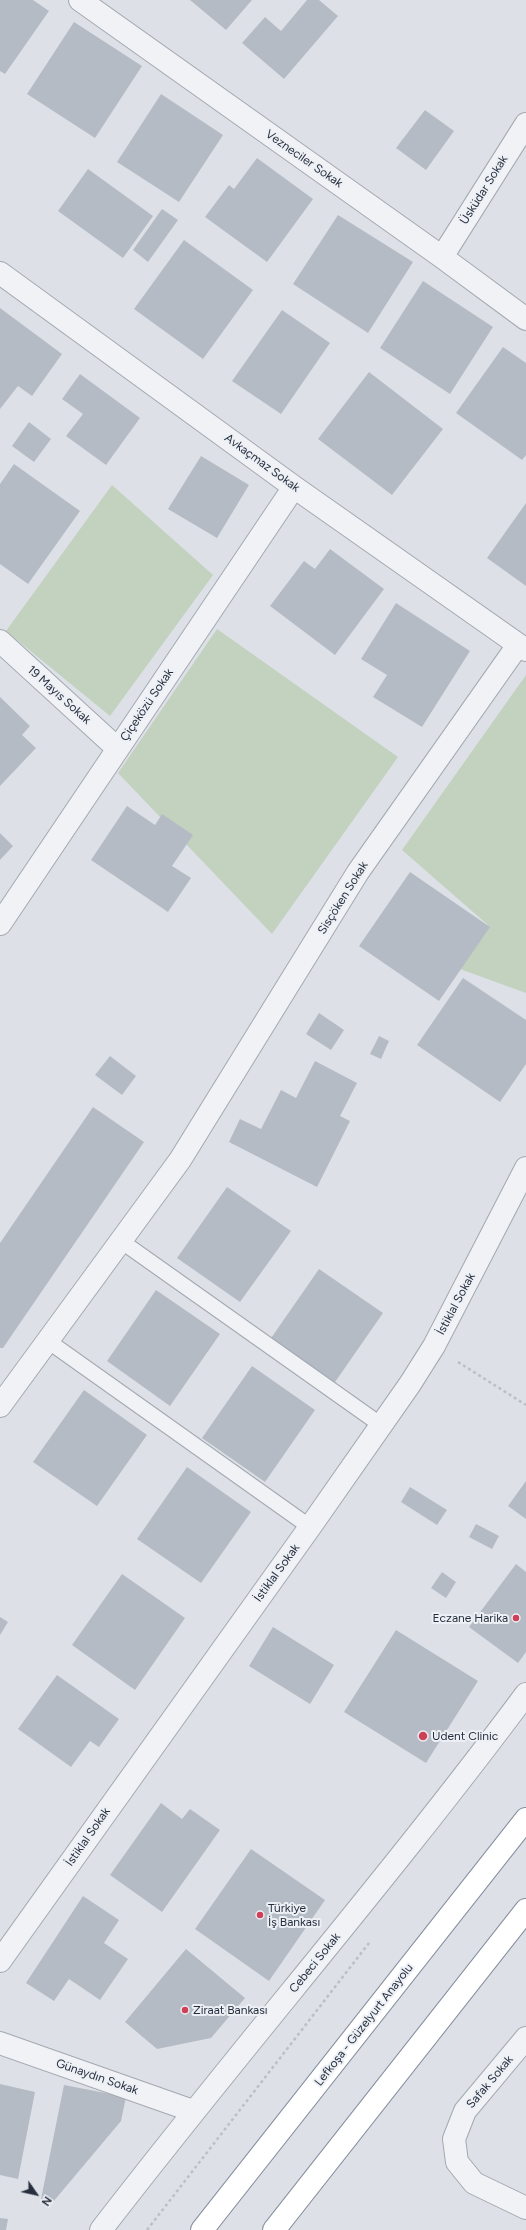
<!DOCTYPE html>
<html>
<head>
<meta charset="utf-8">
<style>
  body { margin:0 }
  #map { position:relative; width:526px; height:2230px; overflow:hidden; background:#dde1e7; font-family:Figtree,sans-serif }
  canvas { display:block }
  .north { position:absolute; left:16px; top:2174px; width:40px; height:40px; -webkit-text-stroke:3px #edf0f5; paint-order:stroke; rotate:124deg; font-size:11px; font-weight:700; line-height:16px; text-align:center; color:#272f3e }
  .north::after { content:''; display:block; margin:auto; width:14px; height:18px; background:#272f3e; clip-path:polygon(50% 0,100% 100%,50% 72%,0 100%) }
</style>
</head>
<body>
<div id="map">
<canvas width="526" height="2230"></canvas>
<div class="north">N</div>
</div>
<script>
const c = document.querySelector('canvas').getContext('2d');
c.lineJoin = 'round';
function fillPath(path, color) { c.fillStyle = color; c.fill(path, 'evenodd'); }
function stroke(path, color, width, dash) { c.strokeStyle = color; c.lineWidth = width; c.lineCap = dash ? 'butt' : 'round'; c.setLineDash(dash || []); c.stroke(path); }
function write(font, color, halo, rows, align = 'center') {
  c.font = font + ' Figtree,sans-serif'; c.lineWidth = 4; c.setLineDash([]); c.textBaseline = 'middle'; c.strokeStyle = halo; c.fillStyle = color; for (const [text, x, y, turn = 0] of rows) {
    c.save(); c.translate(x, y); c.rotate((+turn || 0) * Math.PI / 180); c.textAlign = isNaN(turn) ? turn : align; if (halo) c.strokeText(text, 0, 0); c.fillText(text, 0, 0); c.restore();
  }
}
const green = new Path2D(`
  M112,485L213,575L110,716L6,631Z
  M217,629L398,757L272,934L118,773Z
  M526,675V993L460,969L488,925L402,850Z`);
const building = new Path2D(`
  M0,0H33L49,11L5,74L0,71Z
  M190,0H252L226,30Z
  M307,0H319L338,16L284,79L242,43L265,17L281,31Z
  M74,22L142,66L95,138L27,94Z
  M161,94L223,135L179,202L117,162Z
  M425,110L454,131L426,170L396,148Z
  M257,158L313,199L267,262L205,217L229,185L234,189Z
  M88,169L153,216L123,258L58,211Z
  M162,209L178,220L148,262L133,250Z
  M338,215L413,262L368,333L293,284Z
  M184,240L253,290L203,359L134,309Z
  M423,281L493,327L450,394L380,348Z
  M0,308L62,354L32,396L18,386L0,409Z
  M282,310L330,343L281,414L232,381Z
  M503,347L526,363V455L522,460L456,413Z
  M369,372L443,429L392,495L318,439Z
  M80,374L140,418L106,465L66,436L83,414L62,399Z
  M29,422L51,439L34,462L12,446Z
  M201,456L249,485L217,538L168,509Z
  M14,464L80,511L28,584L0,564V484Z
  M526,503V586L487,558Z
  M330,549L384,589L335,655L270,606L304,561L315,569Z
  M396,603L470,651L422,727L373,697L387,675L361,659Z
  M0,697L30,726L22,735L36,748L0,786Z
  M127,806L155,825L162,814L193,835L172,866L191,878L168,912L91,860Z
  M0,833L13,846L0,860Z
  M410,872L490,927L439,1001L359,946Z
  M463,978L526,1020V1064L500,1102L417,1045Z
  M319,1013L344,1030L331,1050L306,1034Z
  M379,1036L389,1041L381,1059L370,1054Z
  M110,1056L136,1076L122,1095L95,1075Z
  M315,1061L357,1083L340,1116L350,1121L317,1187L229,1142L240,1119L261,1129L281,1090L296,1098Z
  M93,1107L144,1142L3,1348H0V1243Z
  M227,1187L291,1231L240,1302L177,1258Z
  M319,1269L383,1313L333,1385L269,1341Z
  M156,1290L220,1334L170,1406L107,1361Z
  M252,1366L315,1410L265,1482L202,1438Z
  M84,1390L147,1435L97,1506L33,1462Z
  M187,1467L251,1512L201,1583L137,1539Z
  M526,1481V1519L508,1506Z
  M410,1487L447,1510L437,1525L401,1502Z
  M476,1524L499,1536L492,1549L469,1537Z
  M516,1564L526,1572V1652L518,1663L469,1627Z
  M442,1572L456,1582L446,1598L431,1588Z
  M122,1574L185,1618L135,1690L72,1645Z
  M0,1617L8,1622L0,1635Z
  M273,1627L334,1665L310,1704L249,1666Z
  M396,1630L478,1681L426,1763L344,1712Z
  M57,1675L119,1719L99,1747L90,1741L71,1767L18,1729Z
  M161,1803L182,1819L190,1809L220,1830L162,1912L110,1875Z
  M251,1849L325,1900L269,1981L195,1929Z
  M83,1896L119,1920L104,1943L128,1959L100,2000L69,1979L54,2001L26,1983Z
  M186,1949L245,1998L211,2038L157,2049L125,2022Z
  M0,2084L35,2092L18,2179L0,2175Z
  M64,2085L126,2097L121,2121L53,2202L41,2199Z
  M0,2218L8,2219L6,2230H0Z`);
const path = new Path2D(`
  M458,1362L526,1405
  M147,2230L369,1943`);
const service = new Path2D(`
  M121,1241L381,1425
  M48,1341L310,1527`);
const minor = new Path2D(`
  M80,0L442,257L526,319
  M442,257L526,124
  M0,273L294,487L526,650
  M0,641L118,749
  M0,924L294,487
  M0,1406L180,1160L358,872L518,645
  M0,1961L310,1527L410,1384L434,1346L526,1168
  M526,2038L465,2111L454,2139L457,2162L474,2183L526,2208
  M0,2043L193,2111
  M101,2230C240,2049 390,1877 526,1694`);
const trunk = new Path2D(`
  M202,2230L526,1819
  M274,2230L526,1910`);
const markers = [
  [516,1618,4,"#cf4057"],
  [423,1736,5,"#cf4057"],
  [260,1915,4,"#cf4057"],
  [185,2010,4,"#cf4057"]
];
const streetNames = [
  ["Vezneciler Sokak",304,159,35],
  ["Üsküdar Sokak",484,190,-58],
  ["Avkaçmaz Sokak",262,463,36],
  ["19 Mayıs Sokak",59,695,42],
  ["Çiçeközü Sokak",147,705,-56],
  ["Sisçöken Sokak",343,898,-58],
  ["İstiklal Sokak",456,1304,-62],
  ["İstiklal Sokak",277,1573,-54],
  ["İstiklal Sokak",88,1837,-55],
  ["Cebeci Sokak",315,1963,-51],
  ["Lefkoşa - Güzelyurt Anayolu",364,2025,-52],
  ["Günaydın Sokak",97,2077,19],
  ["Safak Sokak",490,2082,-50]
];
const poiNames = [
  ["Eczane Harika",508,1618,"right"],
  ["Udent Clinic",432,1736],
  ["Türkiye",268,1908],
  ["İş Bankası",268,1922],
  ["Ziraat Bankası",193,2010]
];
fillPath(green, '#c3d1bf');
fillPath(building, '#b5bbc4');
stroke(service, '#a3a8b1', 17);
stroke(minor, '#a3a8b1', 24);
stroke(trunk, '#858f9e', 24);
stroke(path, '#bcbfc6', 2.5, [3, 3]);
stroke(service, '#f0f2f6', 15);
stroke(minor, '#f0f2f6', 22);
stroke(trunk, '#fff', 22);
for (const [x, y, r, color] of markers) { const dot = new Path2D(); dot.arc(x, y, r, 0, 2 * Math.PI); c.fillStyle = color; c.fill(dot); stroke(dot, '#edf0f5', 1.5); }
write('12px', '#272f3e', '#edf0f5', streetNames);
write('12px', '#272f3e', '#edf0f5', poiNames, 'left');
</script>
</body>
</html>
